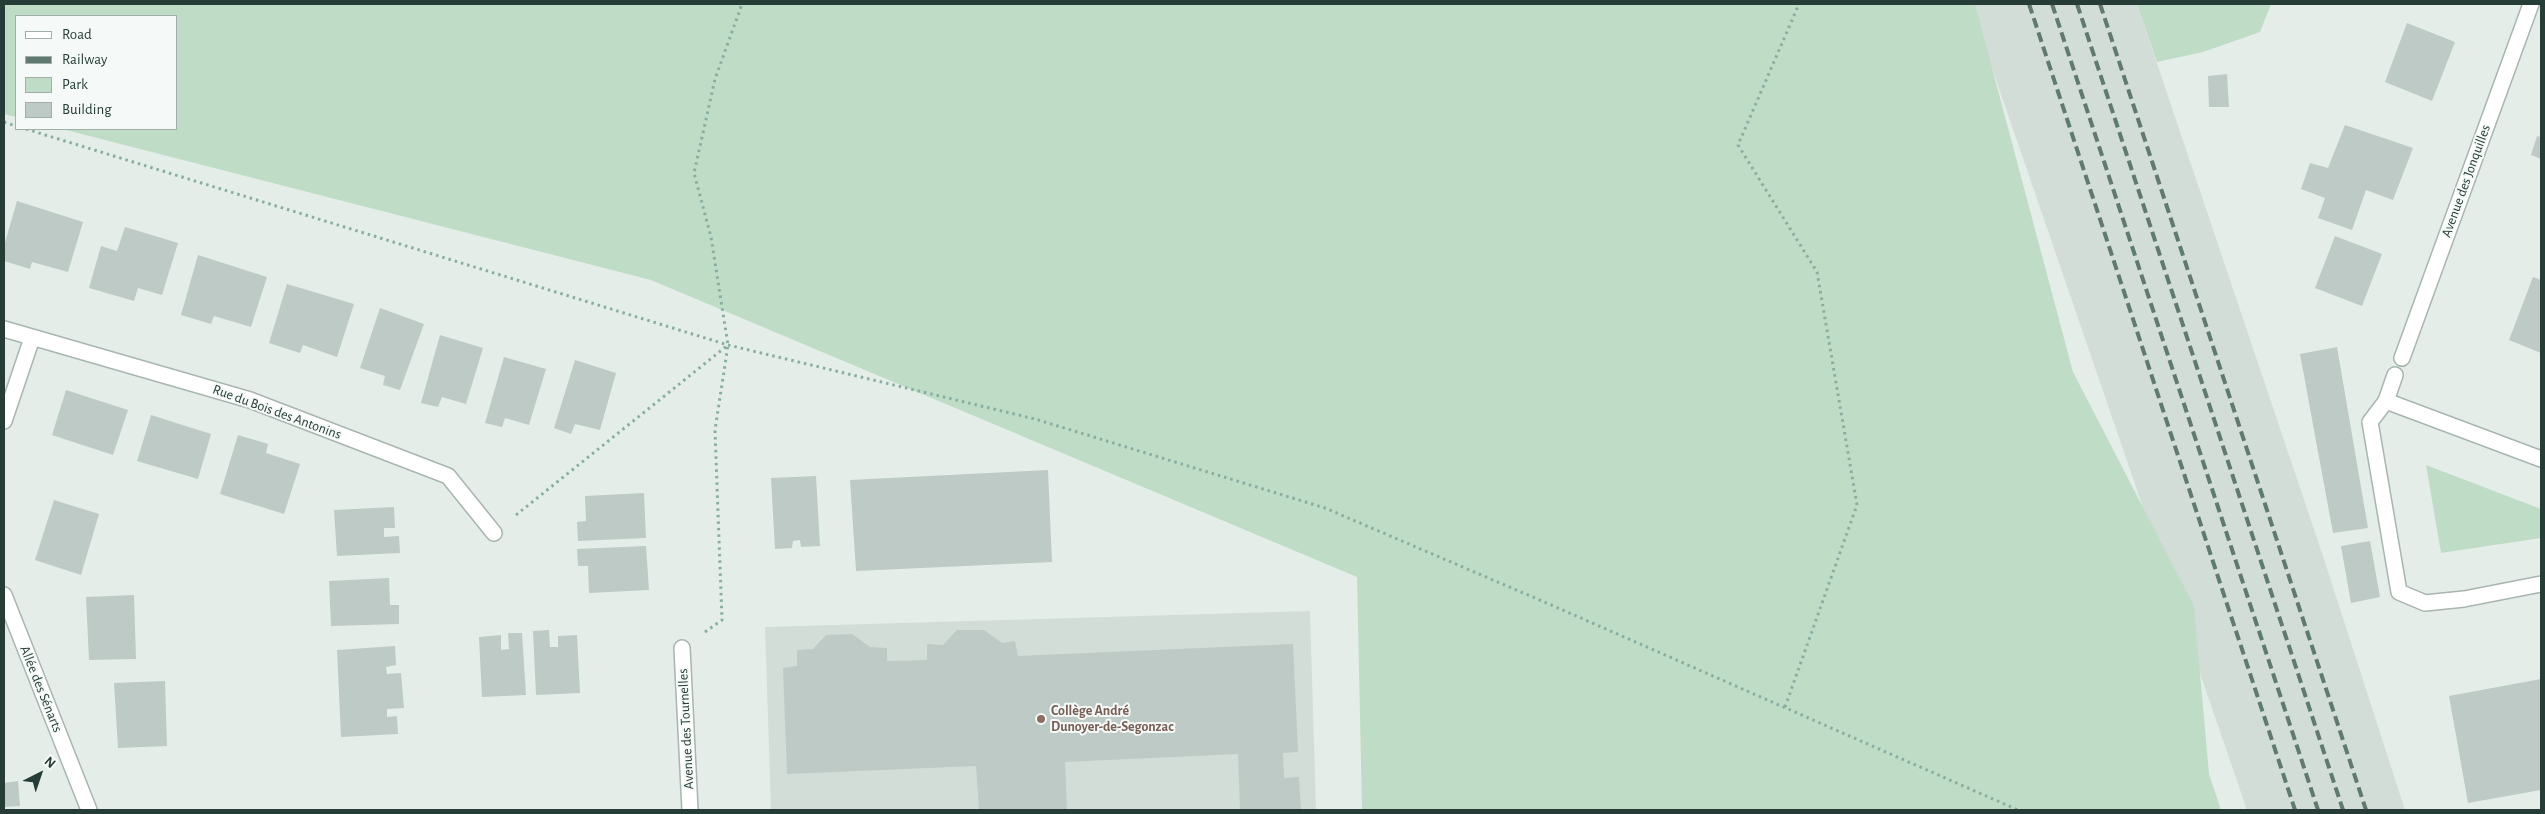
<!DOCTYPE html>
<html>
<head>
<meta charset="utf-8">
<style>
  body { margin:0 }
  #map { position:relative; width:2545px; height:814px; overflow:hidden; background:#e5ede9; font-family:"Alegreya Sans",sans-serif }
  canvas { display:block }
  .frame { position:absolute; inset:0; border:5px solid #253d36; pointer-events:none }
  .legend { position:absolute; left:15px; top:15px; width:162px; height:115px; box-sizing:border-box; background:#f5f9f7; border:1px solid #a2aeaa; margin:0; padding:6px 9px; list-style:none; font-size:15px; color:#253d36 }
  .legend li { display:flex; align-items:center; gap:10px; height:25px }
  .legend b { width:25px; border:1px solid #a2aeaa }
  .north { position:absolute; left:15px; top:749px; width:50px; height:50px; -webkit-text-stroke:4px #f5f9f7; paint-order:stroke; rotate:41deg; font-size:14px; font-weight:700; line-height:20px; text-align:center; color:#253d36 }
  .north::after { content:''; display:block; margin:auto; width:18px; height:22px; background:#253d36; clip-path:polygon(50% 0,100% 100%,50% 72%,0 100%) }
</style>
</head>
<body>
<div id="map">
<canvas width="2545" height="814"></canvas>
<div class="frame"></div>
<ul class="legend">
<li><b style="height:6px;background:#fff"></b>Road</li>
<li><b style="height:6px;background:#607971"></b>Railway</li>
<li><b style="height:14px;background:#bfdcc7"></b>Park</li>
<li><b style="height:14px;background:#bdcac5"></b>Building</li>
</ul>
<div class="north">N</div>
</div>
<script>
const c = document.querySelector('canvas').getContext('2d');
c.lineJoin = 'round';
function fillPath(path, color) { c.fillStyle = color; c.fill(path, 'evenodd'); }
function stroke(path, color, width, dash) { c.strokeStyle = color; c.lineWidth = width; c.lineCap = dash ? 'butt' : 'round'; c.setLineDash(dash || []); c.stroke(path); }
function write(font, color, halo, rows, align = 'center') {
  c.font = font + ' "Alegreya Sans",sans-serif'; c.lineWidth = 4; c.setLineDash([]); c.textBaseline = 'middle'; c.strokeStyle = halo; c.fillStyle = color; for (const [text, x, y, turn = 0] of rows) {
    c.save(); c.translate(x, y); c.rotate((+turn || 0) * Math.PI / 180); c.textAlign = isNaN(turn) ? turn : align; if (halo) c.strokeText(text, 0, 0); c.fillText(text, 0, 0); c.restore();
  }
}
const built = new Path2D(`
  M1970,4H2137L2322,553L2405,810H2247Z
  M1310,611L1316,810H771L765,627Z`);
const green = new Path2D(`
  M4,4H1975L2073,372L2194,606L2209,774L2221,810H1362L1357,577L651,280L62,129H176V16H16V117L4,114Z
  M2137,4H2271L2260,32L2203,52L2157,62Z
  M2426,465L2541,509V538L2441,553Z`);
const building = new Path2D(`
  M2407,23L2455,42L2432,101L2385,82Z
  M2227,74L2229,107H2209L2208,76Z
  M2345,125L2413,148L2393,200L2366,190L2352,230L2318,218L2325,198L2301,189L2310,163L2328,168Z
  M2537,136L2541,137V159L2531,155Z
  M17,201L83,222L68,272L32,262L30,269L4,261V246Z
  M125,227L178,243L162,295L138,288L134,301L89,288L101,246L117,251Z
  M2335,236L2382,254L2362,306L2315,288Z
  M198,255L267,277L251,327L214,316L211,324L181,315Z
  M2533,277L2541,280V353L2509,340Z
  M287,284L354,304L337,357L303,345L300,353L269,343Z
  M380,308L424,324L400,390L383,385L385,376L360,368Z
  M440,335L483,348L466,404L442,397L438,407L421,403Z
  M2337,347L2368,528L2333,533L2300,354Z
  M504,357L546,369L529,425L505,418L502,427L485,423Z
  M575,360L616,373L600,430L575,424L571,434L554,428Z
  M66,390L128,410L113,455L52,435Z
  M151,415L211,434L198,479L137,461Z
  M238,435L268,444L266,453L300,464L284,514L220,494Z
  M1048,470L1052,562L856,571L850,480Z
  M816,476L820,546L801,547L800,540L793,541L792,548L775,549L771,478Z
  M644,493L646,538L578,541L577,522L586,521L585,496Z
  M54,500L99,514L81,575L35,560Z
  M394,507L395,528H384V537L399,536L400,553L337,556L334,510Z
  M2370,541L2380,597L2351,603L2341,546Z
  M646,546L649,590L589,593L588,566H578L577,549Z
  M389,578L390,605H399V624L331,626L329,581Z
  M134,595L136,659L89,660L86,597Z
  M549,630L550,647H558V636L577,635L580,693L536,695L533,631Z
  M957,630H984L1002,643L1015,641L1018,656L1293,644L1298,752L1283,753L1284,778L1299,777L1301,810H1240L1238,754L1065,762L1067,810H979L976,766L787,774L783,668L797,666V650L813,649L826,635L852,634L870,647L887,648V661L927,660V644L943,645Z
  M508,633H522L526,695L482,697L479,637L501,635V650L509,649Z
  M395,646L396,665L386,667L387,674L401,673L404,708L387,709V717L397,716L398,734L341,737L337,650Z
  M2541,679V790L2468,803L2449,696Z
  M165,681L167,746L118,748L114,683Z
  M18,781L20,806L4,807V783Z`);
const path = new Path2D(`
  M4,122L16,126
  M26,129L728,345L1035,419L1325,508L1549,604L2018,810
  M516,515L728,345
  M705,632L722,620L715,430L728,345L711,237L694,173L715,79L742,4
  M1785,707L1857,505L1817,272L1738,145L1799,4`);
const service = new Path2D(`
  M2386,401L2370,422L2399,592L2425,603L2464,599L2541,584`);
const minor = new Path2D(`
  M4,329L250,400L448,476L494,533
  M2402,358L2531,4
  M2395,375L2386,401L2541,459
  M4,421L32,338
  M4,595L89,810
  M682,648L690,810`);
const rail = new Path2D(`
  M2029,4L2295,810
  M2052,4L2318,810
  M2077,4L2343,810
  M2100,4L2366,810`);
const markers = [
  [1041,719,5,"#8d6e63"]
];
const streetNames = [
  ["Avenue des Jonquilles",2466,181,-70],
  ["Rue du Bois des Antonins",277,412,20],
  ["Allée des Sénarts",41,689,68],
  ["Avenue des Tournelles",686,729,-93]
];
const educationNames = [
  ["Collège André",1051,711],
  ["Dunoyer-de-Segonzac",1051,727]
];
fillPath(built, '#d3ddd8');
fillPath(green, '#bfdcc7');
fillPath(building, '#bdcac5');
stroke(service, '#a8b5b0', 18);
stroke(minor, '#a8b5b0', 18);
stroke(path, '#88aea1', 3, [2.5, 4]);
stroke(service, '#fff', 15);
stroke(minor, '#fff', 15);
stroke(rail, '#607971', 4, [10, 5]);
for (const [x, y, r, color] of markers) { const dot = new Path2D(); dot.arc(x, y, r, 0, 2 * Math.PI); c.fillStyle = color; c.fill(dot); stroke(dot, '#f5f9f7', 2); }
write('14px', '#253d36', '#f5f9f7', streetNames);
write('bold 14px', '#785e54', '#f5f9f7', educationNames, 'left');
</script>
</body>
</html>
